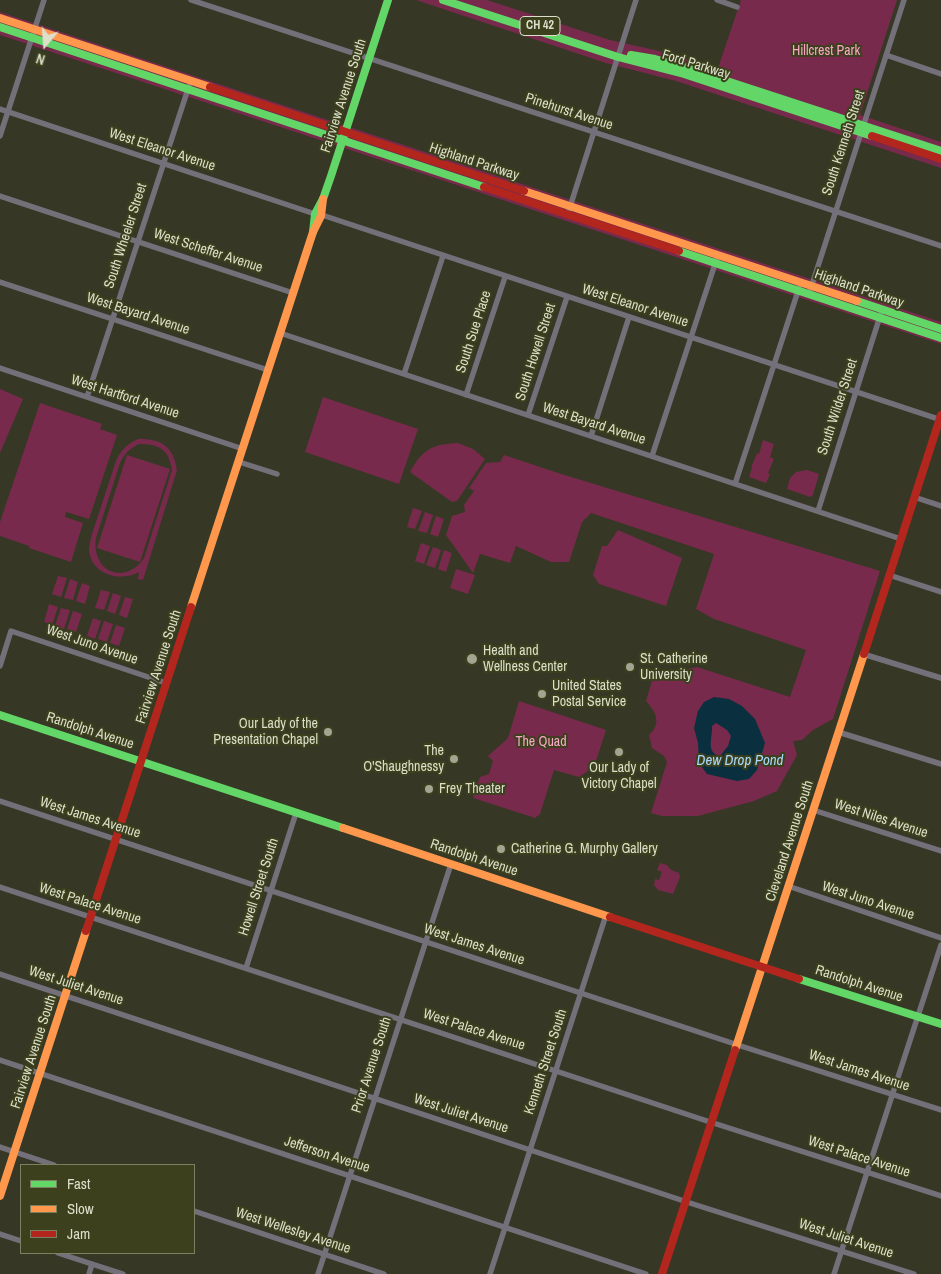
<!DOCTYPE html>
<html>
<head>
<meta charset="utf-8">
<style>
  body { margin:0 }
  #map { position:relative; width:941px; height:1274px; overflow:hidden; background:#363825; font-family:"Archivo Narrow",sans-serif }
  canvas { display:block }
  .legend { position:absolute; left:20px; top:1164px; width:175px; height:90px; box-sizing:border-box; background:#3c401d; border:1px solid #7c8063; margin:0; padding:6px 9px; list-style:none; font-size:15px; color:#dbdfcb }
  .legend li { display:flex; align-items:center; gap:10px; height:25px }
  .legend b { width:25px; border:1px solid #7c8063 }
  .north { position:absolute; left:20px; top:20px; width:50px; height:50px; -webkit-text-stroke:4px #3c401d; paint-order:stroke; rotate:198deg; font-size:14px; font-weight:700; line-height:20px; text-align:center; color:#dbdfcb }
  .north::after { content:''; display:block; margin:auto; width:18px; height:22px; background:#dbdfcb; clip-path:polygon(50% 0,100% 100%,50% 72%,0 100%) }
</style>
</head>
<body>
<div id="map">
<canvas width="941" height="1274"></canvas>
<ul class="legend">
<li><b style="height:6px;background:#63d668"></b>Fast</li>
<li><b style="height:6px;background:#ff974d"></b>Slow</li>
<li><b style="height:6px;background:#b3261e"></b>Jam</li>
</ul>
<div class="north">N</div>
</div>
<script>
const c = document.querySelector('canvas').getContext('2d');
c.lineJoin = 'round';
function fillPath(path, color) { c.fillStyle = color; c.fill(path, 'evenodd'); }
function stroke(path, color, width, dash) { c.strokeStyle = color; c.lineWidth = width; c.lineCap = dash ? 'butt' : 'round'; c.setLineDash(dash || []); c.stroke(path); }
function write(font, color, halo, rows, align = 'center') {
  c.font = font + ' "Archivo Narrow",sans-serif'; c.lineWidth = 4; c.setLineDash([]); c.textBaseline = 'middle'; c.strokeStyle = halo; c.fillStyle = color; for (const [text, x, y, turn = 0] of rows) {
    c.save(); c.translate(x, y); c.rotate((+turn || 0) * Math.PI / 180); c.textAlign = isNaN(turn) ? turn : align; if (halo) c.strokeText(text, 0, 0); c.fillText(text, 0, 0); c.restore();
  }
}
const green = new Path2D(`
  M416,0H487L610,40L668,53L718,68L741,0H897L860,115L941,142V168L676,81L606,63Z
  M0,12L941,322V344L0,35Z
  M0,389L23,399L0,453Z
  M323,397L418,429L399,484L305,452Z
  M40,403L102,424L100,429L117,435L89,519L66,512L65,517L83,523L71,562L29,548V546L0,536V522Z
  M138,439C162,439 173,446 177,470L143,580L138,579L139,572C120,583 90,574 89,549C89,545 91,540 91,537L116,461C121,450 127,444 138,439ZM139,444C160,444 169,450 172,470L144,558C125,586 91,572 96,538L120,463C125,453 129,449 139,444Z
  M763,440L774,444L770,457L774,459L768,473L770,474L766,483L749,477L752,468H751L757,453L759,454Z
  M458,443L473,449L485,459L457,501L452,502L410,472C422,450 432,444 458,443Z
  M127,455L170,469L140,562L97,548Z
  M504,455L558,473L880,571L833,719L813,730L802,740L793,741L797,755L777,791L754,801L698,816H662L651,813L667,762L664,756L652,748L649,735C662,723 656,712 646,701L653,677L697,667L790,697L806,650L714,619L696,609L714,554L591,513L582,522L569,562H551L516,546L510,563L480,554L473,573L446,535L452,516L465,512L464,505L474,491L469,488L486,463L500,462Z
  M807,470L819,474L813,495L810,497L787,489L790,478L796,472Z
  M413,508L422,511L415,529L407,527Z
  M425,512L433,515L427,533L418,531Z
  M436,516L444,519L438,537L430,534Z
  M618,530L682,558L666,606L599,584L593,575L602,546H607Z
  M421,543L430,546L424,564L415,561Z
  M433,547L441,550L435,568L426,565Z
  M444,550L452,553L446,572L438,569Z
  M456,569L475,575L468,594L450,588Z
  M58,576L67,578L61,597L52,594Z
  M70,579L78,582L73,600L64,598Z
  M82,583L90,586L85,604L76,601Z
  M101,590L110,592L104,610L95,608Z
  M113,593L121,596L115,614L107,611Z
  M125,597L133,599L127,618L119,615Z
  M49,604L58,607L52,625L44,622Z
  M61,608L70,610L64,629L55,626Z
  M73,611L82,614L76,632L67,629Z
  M93,618L101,621L95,639L87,636Z
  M104,621L113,624L107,642L98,639Z
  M116,625L125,628L119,646L110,643Z
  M519,701L606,730L594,767L579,777L554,770L540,814L535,818L473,798L480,777L489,774L493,761L488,756L507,739L509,735Z
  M660,863L667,865L671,870L679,873L680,877L673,894L658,890L654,885L655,879L659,880L662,872L657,870Z`);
const water = new Path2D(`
  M714,697L729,699L742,706L755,719L765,743L757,770L749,779L737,781L707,774L699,763L698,743L694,728L698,711L704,702ZM716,723L727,730L731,736L728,746L720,756C705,753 713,736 712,726Z`);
const street = new Path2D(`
  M191,0L941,246
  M717,0L737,7
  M886,55L941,74
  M0,109L315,214
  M0,136L44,0
  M0,196L293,293
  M569,210L636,0
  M322,215L941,420
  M0,282L268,370
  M809,294L904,0
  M280,333L901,539
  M0,368L243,449
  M404,374L443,256
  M466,395L505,277
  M87,397L189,86
  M528,415L567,297
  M591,436L629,317
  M652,456L718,255
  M239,462L277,474
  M735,484L801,282
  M914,497L941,506
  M818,511L882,310
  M889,575L941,592
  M863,654L941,678
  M0,666L11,631L166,683
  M838,732L941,764
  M0,801L744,1047L941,1110
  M813,810L941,851
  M788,886L941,938
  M0,887L704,1120L941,1196
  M246,968L296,813
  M0,974L693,1204L914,1274
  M0,1060L646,1274
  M0,1147L54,1165
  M194,1211L384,1274
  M0,1234L21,1241
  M58,1253L123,1274
  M89,1274L92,1264
  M318,1274L451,864
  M490,1274L606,915
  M834,1274L941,945`);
const fast = new Path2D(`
  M443,0L618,57L684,74L872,136
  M0,27L484,187
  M631,55L655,59L687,68L941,151
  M313,232L315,214L323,199L331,176L388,0
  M679,251L941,338
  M857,301L941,329
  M0,715L343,828
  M799,979L941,1024`);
const slow = new Path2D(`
  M0,18L210,87
  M524,191L857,301
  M191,607L313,232L321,216L323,199
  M343,828L610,917
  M735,1050L864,654
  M0,1196L86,931`);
const jam = new Path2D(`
  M210,87L524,191
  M872,136L941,159
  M484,187L679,251
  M864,654L941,415
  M610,917L799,979
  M86,931L191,607
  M662,1274L735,1050`);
const markers = [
  [472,659,6,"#a1a591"],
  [630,667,5,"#a1a591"],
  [542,694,5,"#a1a591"],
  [328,732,5,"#a1a591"],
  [619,752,5,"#a1a591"],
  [454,759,5,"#a1a591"],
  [429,789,5,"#a1a591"],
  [501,849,5,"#a1a591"]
];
const shields = [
  [540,26,40]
];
const shieldNames = [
  ["CH 42",540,26]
];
const parkNames = [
  ["Hillcrest Park",826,51],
  ["The Quad",541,742]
];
const streetNames = [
  ["Ford Parkway",696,65,17],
  ["Fairview Avenue South",344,96,-72],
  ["Pinehurst Avenue",569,112,18],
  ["South Kenneth Street",844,143,-72],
  ["West Eleanor Avenue",162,150,18],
  ["Highland Parkway",474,162,18],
  ["South Wheeler Street",126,236,-72],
  ["West Scheffer Avenue",208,251,18],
  ["Highland Parkway",859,289,19],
  ["West Eleanor Avenue",635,306,18],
  ["West Bayard Avenue",138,314,18],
  ["South Sue Place",474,332,-72],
  ["South Howell Street",536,352,-72],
  ["West Hartford Avenue",125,397,18],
  ["South Wilder Street",838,407,-72],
  ["West Bayard Avenue",594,424,18],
  ["West Juno Avenue",92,645,19],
  ["Fairview Avenue South",159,667,-72],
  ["Randolph Avenue",90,731,18],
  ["West James Avenue",90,818,18],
  ["West Niles Avenue",881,819,18],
  ["Cleveland Avenue South",790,841,-72],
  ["Randolph Avenue",474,858,18],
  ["Howell Street South",259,887,-72],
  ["West Juno Avenue",868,901,18],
  ["West Palace Avenue",90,904,18],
  ["West James Avenue",474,945,18],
  ["Randolph Avenue",859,984,18],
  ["West Juliet Avenue",76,986,18],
  ["West Palace Avenue",474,1030,18],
  ["Fairview Avenue South",34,1052,-72],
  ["Kenneth Street South",546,1062,-72],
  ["Prior Avenue South",372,1065,-72],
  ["West James Avenue",859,1071,18],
  ["West Juliet Avenue",461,1114,18],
  ["Jefferson Avenue",327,1155,18],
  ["West Palace Avenue",859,1157,18],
  ["West Wellesley Avenue",293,1231,18],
  ["West Juliet Avenue",846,1239,18]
];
const poiNames = [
  ["Health and",483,651],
  ["Wellness Center",483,667],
  ["St. Catherine",640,659],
  ["University",640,675],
  ["United States",552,686],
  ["Postal Service",552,702],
  ["Our Lady of the",318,724,"right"],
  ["Presentation Chapel",318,740,"right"],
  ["The",444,751,"right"],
  ["O'Shaughnessy",444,767,"right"],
  ["Our Lady of",619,768,"center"],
  ["Victory Chapel",619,784,"center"],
  ["Frey Theater",439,789],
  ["Catherine G. Murphy Gallery",511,849]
];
const waterNames = [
  ["Dew Drop Pond",740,761]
];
fillPath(green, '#772a4b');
fillPath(water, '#0a3040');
stroke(street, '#74707a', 5.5);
stroke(fast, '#63d668', 8);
stroke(slow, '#ff974d', 8);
stroke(jam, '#b3261e', 8);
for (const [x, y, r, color] of markers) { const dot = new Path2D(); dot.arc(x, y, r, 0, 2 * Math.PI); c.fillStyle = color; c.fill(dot); stroke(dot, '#3c401d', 2); }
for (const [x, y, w] of shields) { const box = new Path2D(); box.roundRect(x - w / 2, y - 9.5, w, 19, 4); c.fillStyle = '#3c401d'; c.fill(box); stroke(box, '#dbdfcb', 1); }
write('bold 12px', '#dbdfcb', null, shieldNames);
write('14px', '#f9a8c6', '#3c401d', parkNames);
write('14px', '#dbdfcb', '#3c401d', streetNames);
write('14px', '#dbdfcb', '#3c401d', poiNames, 'left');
write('italic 15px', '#a7d9f9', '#3c401d', waterNames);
</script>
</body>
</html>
